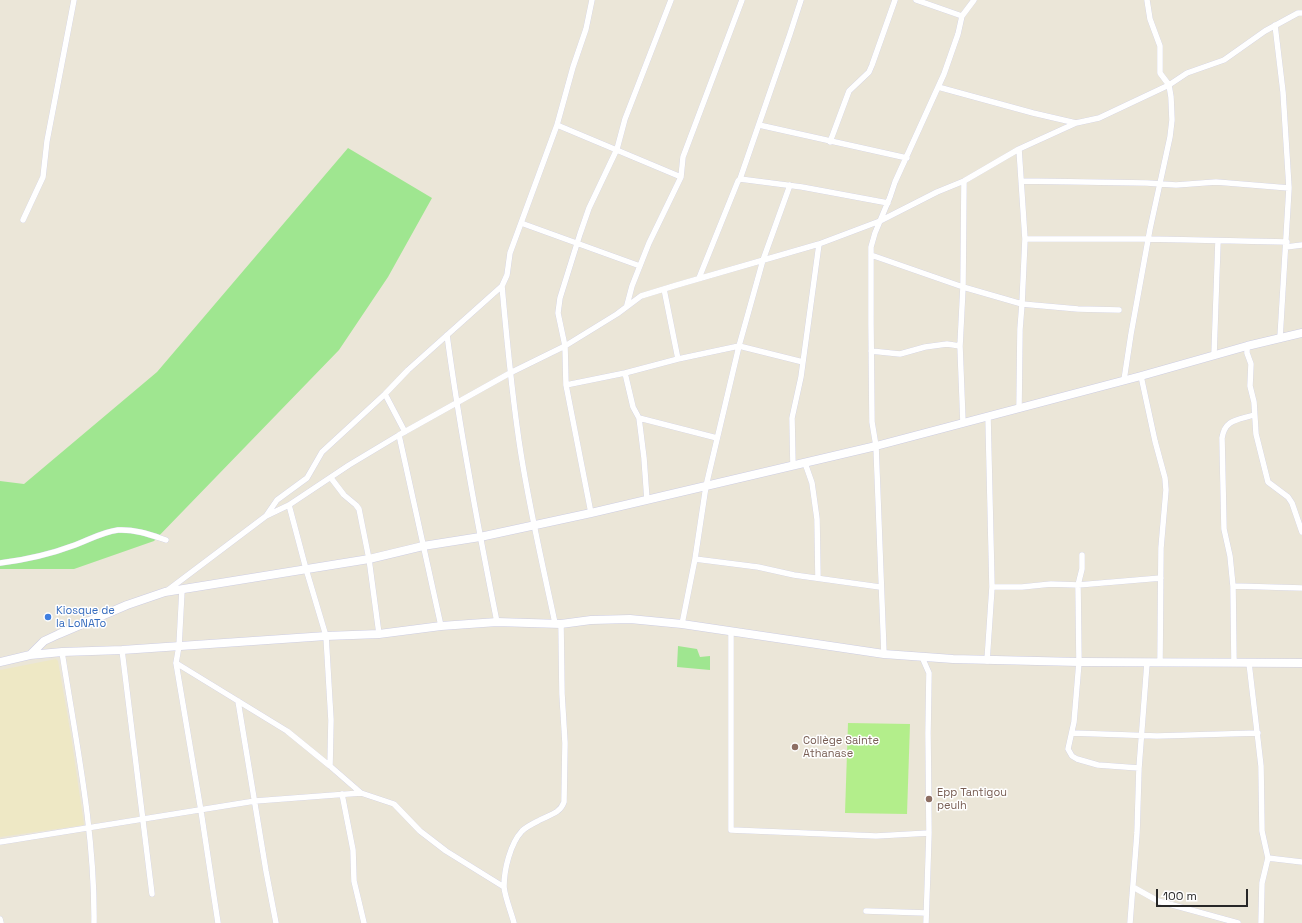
<!DOCTYPE html>
<html>
<head>
<meta charset="utf-8">
<style>
  body { margin:0 }
  #map { position:relative; width:1302px; height:923px; overflow:hidden; background:#ebe6d8; font-family:"Space Grotesk",sans-serif }
  canvas { display:block }
  .scale { position:absolute; left:1156px; top:889px; width:92px; height:18px; box-sizing:border-box; border:2px solid #272727; border-top:0; padding-left:5px; font-size:12px; line-height:14px; white-space:nowrap; color:#272727; -webkit-text-stroke:3px #fff; paint-order:stroke }
</style>
</head>
<body>
<div id="map">
<canvas width="1302" height="923"></canvas>
<div class="scale">100 m</div>
</div>
<script>
const c = document.querySelector('canvas').getContext('2d');
c.lineJoin = 'round';
function fillPath(path, color) { c.fillStyle = color; c.fill(path, 'evenodd'); }
function stroke(path, color, width, dash) { c.strokeStyle = color; c.lineWidth = width; c.lineCap = dash ? 'butt' : 'round'; c.setLineDash(dash || []); c.stroke(path); }
function write(font, color, halo, rows, align = 'center') {
  c.font = font + ' "Space Grotesk",sans-serif'; c.lineWidth = 3; c.setLineDash([]); c.textBaseline = 'middle'; c.strokeStyle = halo; c.fillStyle = color; for (const [text, x, y, turn = 0] of rows) {
    c.save(); c.translate(x, y); c.rotate((+turn || 0) * Math.PI / 180); c.textAlign = isNaN(turn) ? turn : align; if (halo) c.strokeText(text, 0, 0); c.fillText(text, 0, 0); c.restore();
  }
}
const education = new Path2D(`
  M56,659L58,661L71,736L84,825L0,837V670Z`);
const green = new Path2D(`
  M348,148L432,198L388,277L339,350L154,541L74,569H0V481L24,484L157,372Z
  M678,646L697,649L700,657L710,656V670L677,667Z`);
const pitch = new Path2D(`
  M848,723L910,724L907,814L845,813Z`);
const street = new Path2D(`
  M916,0L962,16
  M1275,25L1283,92L1289,188L1280,338
  M938,87L1033,113L1076,123
  M557,125L573,67L586,29L592,0
  M759,125L907,158
  M830,142L849,91L869,72L872,65L895,0
  M1019,149L1025,239L1022,304L1020,329L1019,408
  M740,179L790,34L801,0
  M1022,181L1147,183L1176,185L1216,182L1289,188
  M790,185L763,260L739,346L706,486L695,559L758,567L794,575L880,587
  M23,220L43,177L47,141L74,0
  M521,223L640,266
  M1025,239H1148L1287,242
  M1286,247L1302,245
  M871,255L963,287L1022,304L1078,309L1119,310
  M699,278L738,181L740,179L802,187L888,203
  M502,286C507,342 512,398 521,454C530,511 543,567 555,623
  M664,289L678,359
  M627,305L632,286L649,243L681,177L683,157L742,0
  M447,335C460,432 478,527 497,622
  M1247,346V353L1251,364L1250,386L1254,402L1256,434L1268,482L1288,497L1292,503L1302,532
  M871,351L900,354L925,347L947,344L960,346
  M1214,355L1218,241
  M625,373L633,407L639,418L644,458L647,500
  M1141,376L1155,441L1165,478L1166,490L1161,548L1160,662
  M1124,380L1131,334L1150,229L1170,137L1172,120L1171,97L1169,85L1160,73V46L1150,19L1147,0
  M566,385L625,373L678,359L739,346L803,362
  M385,394L405,432
  M639,418L717,438
  M963,423L960,346L963,287L964,181
  M399,435L441,626
  M805,463L812,483L817,519L818,578
  M793,466L792,418L801,377L819,244
  M331,478L344,495L356,505L359,509L369,559L379,634
  M289,505L306,569L326,636L331,720L330,766
  M591,513L566,385L565,346L558,313L560,298L580,234L589,208L617,149L625,119L671,0
  M266,516L277,500L307,478L322,452L385,394L408,370L502,286L507,275L510,253L557,125L681,177
  M1082,555V569L1078,585L1079,662L1074,722L1068,749L1072,756L1077,759L1098,765L1139,768
  M0,563C25,560 51,554 75,545C89,540 102,532 118,530C135,529 151,535 166,540
  M1233,586L1302,588
  M992,587H1022L1051,584L1078,585L1161,578
  M168,590L266,516L289,505L349,465L399,435L510,373L565,346L617,314L641,296L677,285L819,244L880,221L937,192L964,181L1019,149L1076,123L1099,118L1169,85L1187,73L1224,60L1265,31L1298,13H1302
  M182,590L179,646L176,663L201,811L218,923
  M682,624L695,559
  M731,632V830L876,836L929,833
  M122,650L152,894
  M62,652C76,742 95,832 94,923
  M884,654L876,446L872,422L871,325V247L875,233L890,197L895,182L944,74L958,34L962,16L974,0
  M922,657L929,673L928,733L929,833L926,923
  M987,661L992,587L988,417
  M1234,662L1233,586L1230,556L1224,529L1222,438C1225,419 1238,420 1254,415
  M176,663L287,731L330,766L361,793L394,804L420,831L446,851L504,887
  M1249,663L1261,766L1262,831L1268,858L1262,883L1261,923
  M238,701L266,871L276,923
  M1072,733L1157,736L1258,733
  M342,794L353,850L354,881L364,923
  M0,842L255,801L361,793
  M1268,858L1302,862
  M1133,887L1158,901L1238,923
  M866,911L926,913
  M0,919L1,923
  M514,923C511,912 505,897 504,887C504,870 510,844 522,831C526,827 532,824 538,821C548,815 560,814 564,802L565,743L562,694L561,624
  M1130,923L1137,833L1139,768L1147,663`);
const secondary = new Path2D(`
  M30,655L44,641L59,634L127,605L165,592L369,559L423,546L480,537L591,513L876,446L1141,376L1247,346L1302,333
  M0,662L30,655L62,652L122,650L326,636L379,634L441,626L497,622L561,624L591,620L630,619L682,624L884,654L953,659L1079,662L1302,663`);
const markers = [
  [48,617,4,"#3f7fe0"],
  [795,747,4,"#8d6e63"],
  [929,799,4,"#8d6e63"]
];
const shopNames = [
  ["Kiosque de",56,611],
  ["la LoNATo",56,624]
];
const educationNames = [
  ["Collège Sainte",803,741],
  ["Athanase",803,754],
  ["Epp Tantigou",937,793],
  ["peulh",937,806]
];
fillPath(education, '#eee8c5');
fillPath(green, '#9fe690');
fillPath(pitch, '#b3ee8b');
stroke(street, '#cdcde2', 6);
stroke(secondary, '#cdcde2', 9);
stroke(street, '#fff', 5.5);
stroke(secondary, '#fff', 8);
for (const [x, y, r, color] of markers) { const dot = new Path2D(); dot.arc(x, y, r, 0, 2 * Math.PI); c.fillStyle = color; c.fill(dot); stroke(dot, '#fff', 1.5); }
write('11px', '#366cbe', '#fff', shopNames, 'left');
write('11px', '#785e54', '#fff', educationNames, 'left');
</script>
</body>
</html>
